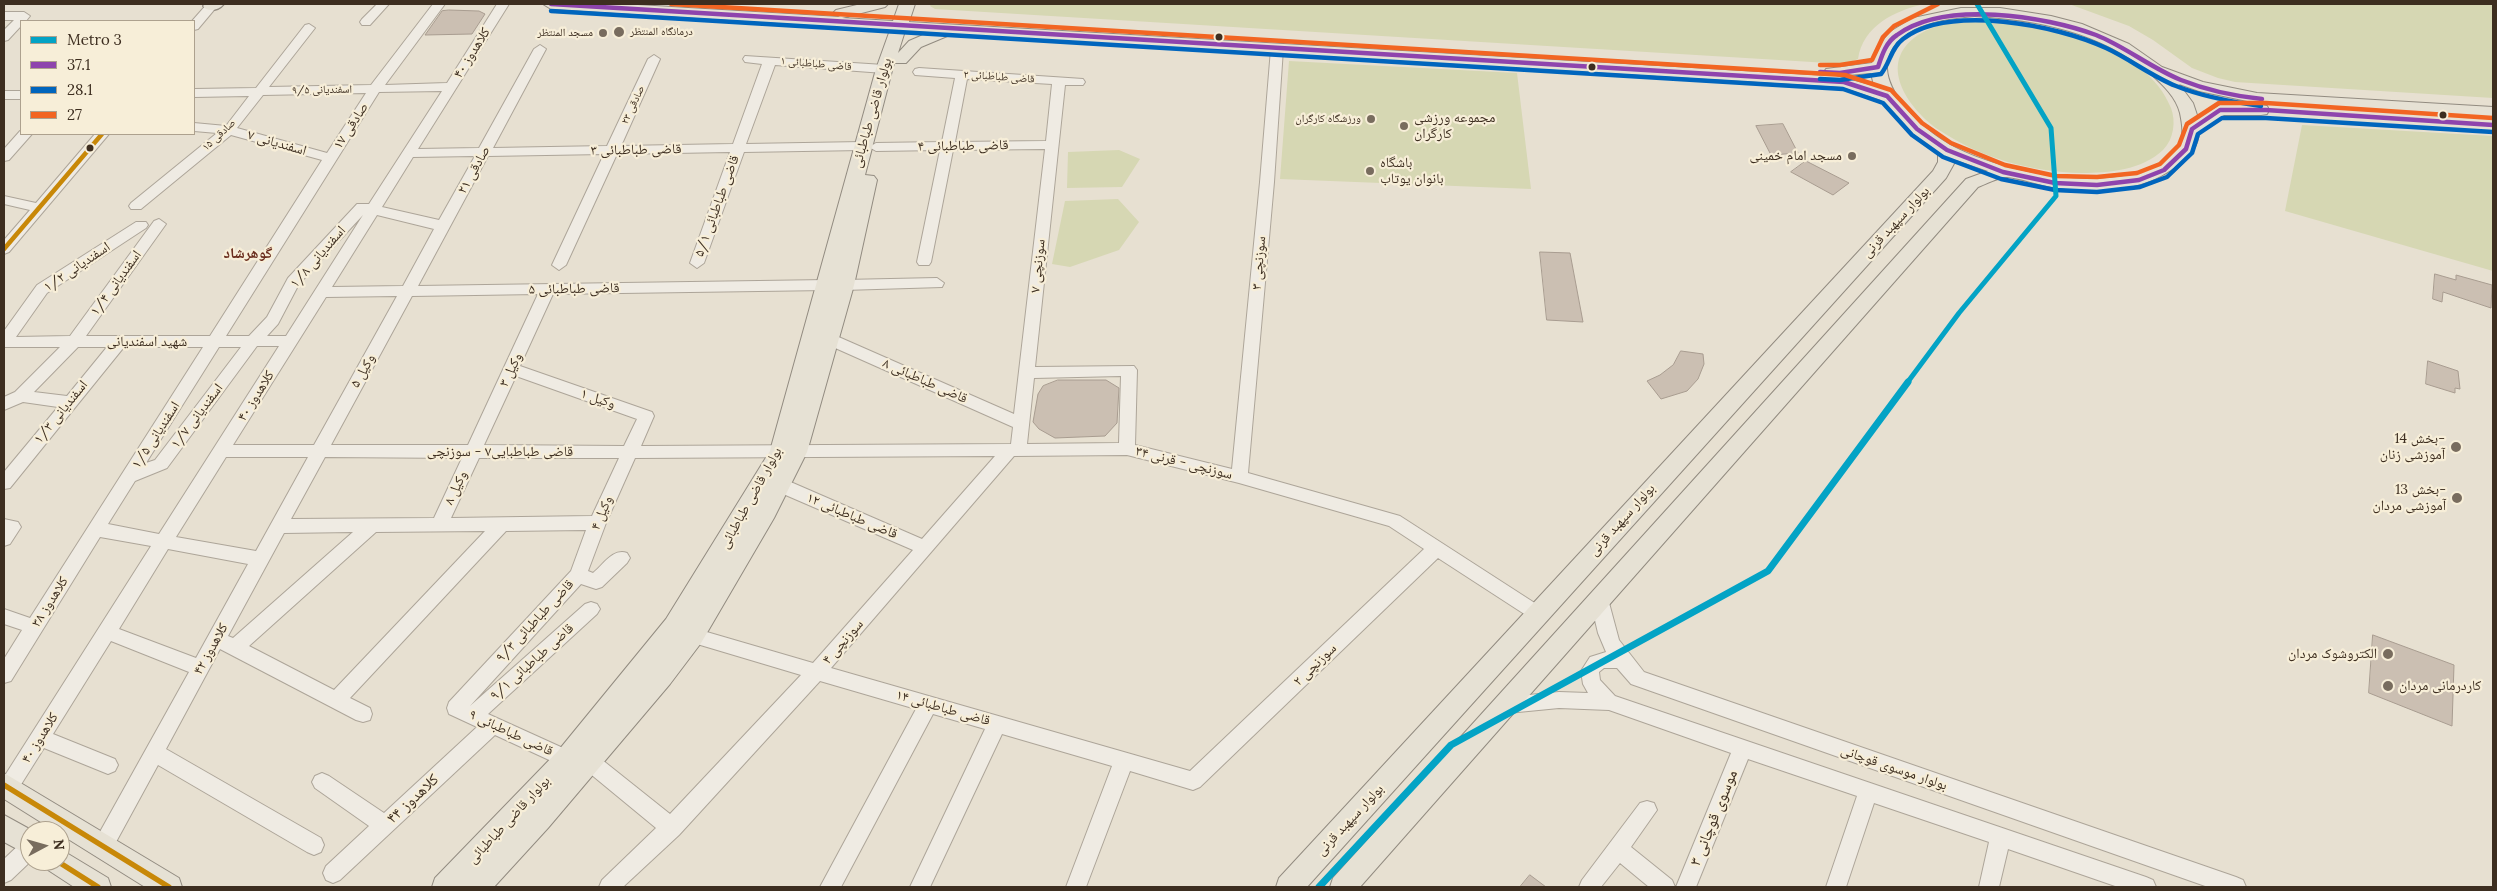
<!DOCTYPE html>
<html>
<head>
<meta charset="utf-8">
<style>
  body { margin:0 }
  #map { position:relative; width:2497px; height:891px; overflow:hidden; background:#e7e0d1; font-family:Lora,serif }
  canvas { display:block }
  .frame { position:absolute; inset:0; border:5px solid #3d2e20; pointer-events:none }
  .legend { position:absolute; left:20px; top:20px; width:175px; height:115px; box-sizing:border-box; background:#f7eed8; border:1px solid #ada18e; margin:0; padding:6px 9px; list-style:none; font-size:15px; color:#3d2e20 }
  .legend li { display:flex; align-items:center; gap:10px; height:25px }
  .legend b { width:25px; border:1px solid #ada18e }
  .north { position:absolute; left:20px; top:821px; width:50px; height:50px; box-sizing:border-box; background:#f7eed8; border:1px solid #ada18e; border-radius:50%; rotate:84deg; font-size:14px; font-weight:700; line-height:20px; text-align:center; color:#3d2e20 }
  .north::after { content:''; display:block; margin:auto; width:18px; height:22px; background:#786c5e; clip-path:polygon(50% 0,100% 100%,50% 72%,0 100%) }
</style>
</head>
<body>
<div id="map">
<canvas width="2497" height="891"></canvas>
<div class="frame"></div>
<ul class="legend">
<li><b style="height:6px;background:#03a3c5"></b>Metro 3</li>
<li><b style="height:6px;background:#8e44ad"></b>37.1</li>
<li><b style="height:6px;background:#0065bd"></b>28.1</li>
<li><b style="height:6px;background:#f26522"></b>27</li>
</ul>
<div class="north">N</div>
</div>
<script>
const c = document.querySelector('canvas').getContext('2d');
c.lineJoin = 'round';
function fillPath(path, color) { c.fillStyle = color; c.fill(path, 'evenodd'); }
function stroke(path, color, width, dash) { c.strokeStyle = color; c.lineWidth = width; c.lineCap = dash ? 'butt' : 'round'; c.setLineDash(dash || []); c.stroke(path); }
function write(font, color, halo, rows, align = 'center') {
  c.font = font + ' Lora,"Noto Naskh Arabic",serif'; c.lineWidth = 4.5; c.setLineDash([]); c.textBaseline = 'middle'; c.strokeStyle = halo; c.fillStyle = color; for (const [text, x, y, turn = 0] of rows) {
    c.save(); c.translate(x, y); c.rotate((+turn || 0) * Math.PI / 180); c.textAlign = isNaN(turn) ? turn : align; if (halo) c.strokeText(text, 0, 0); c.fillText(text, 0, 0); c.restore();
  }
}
const green = new Path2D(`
  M931,4H1924C1894,11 1863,26 1858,59L1845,64L935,9L930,6Z
  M2069,4H2493V98L2235,82L2218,78L2192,68L2153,40L2129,26Z
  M1986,20C2045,23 2147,45 2171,108C2176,121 2174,139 2163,150C2142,170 2109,173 2082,173C2031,172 1981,158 1939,130C1911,111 1877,67 1914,38C1933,23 1962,20 1986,20Z
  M1289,61L1517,73L1531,189L1280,179Z
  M2302,125L2493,136V271L2285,211Z
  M1119,150L1140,159L1122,187L1067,188L1068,152Z
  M1118,199L1139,222L1119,250L1070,267L1052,264L1065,201Z`);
const building = new Path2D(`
  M449,10L479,11L485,14L472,34L425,35L442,11Z
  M1783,124L1798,153L1771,155L1756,126Z
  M1806,161L1849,183L1833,195L1791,172Z
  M1540,252L1570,253L1583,322L1547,320Z
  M2435,274L2456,280V275L2492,285L2491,308L2443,292L2442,302L2433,299Z
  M1681,351L1703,354L1704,364L1698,379L1687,391L1661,399L1647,381L1660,375L1673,365Z
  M2428,361L2458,371L2460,389L2455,388V393L2426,384Z
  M1058,380H1106L1119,388L1117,423L1105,436L1055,438L1039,429L1033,422L1038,394L1043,386Z
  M2373,635L2454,665L2452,726L2369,693Z
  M1530,875L1546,887H1520Z`);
const minor = new Path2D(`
  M207,4H219L198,29L194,30V21H192Z
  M377,4H389L370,25H362L360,22L362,19Z
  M433,4H445L385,85L447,83L497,4H509L418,149L479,148L534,49L540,45L546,49L493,148L607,146L648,59L654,55L660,59L621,146L733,144L762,64L745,62L743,59L745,56L884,65L890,69L884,73L775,65L746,144L862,142L869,146L862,150L744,152L704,263L697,268L690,263L730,152L617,154L566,265L559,270L552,265L604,154L488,156L418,286L827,280L834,285L827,290L553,294L520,366L652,412L654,416L641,446L1011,444L1013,427L824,343L821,339L824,335H834L1014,414L1045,149L953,150L931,262L929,265H919L917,262L940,150L876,151L869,147L876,143L942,142L955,78L915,75L913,72L915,69L919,68L1083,79L1085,82L1083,85H1065L1035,367L1134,366L1137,370L1135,445L1232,469L1260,182L1271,49L1277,45L1281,46L1283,49L1274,182L1248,473L1400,516L1544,609L1547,614L1544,619L1538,621L1532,619L1438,558L1200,787L1193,790L1130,771L1086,887H1066L1112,766L1002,734L930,887H910L985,729L933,714L841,887H820L916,709L820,681L679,835L623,887H599L602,880L656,828L582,767L579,761L582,755L589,752L596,755L670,814L801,675L687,641L684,636L687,631L693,628L813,663L913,550L774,490L772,485L774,480L780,479L786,480L922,539L995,456L635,458L606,523L588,571L593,573C603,565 613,548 627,553L630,558L627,563L602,587L596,589L581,584L470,706L585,604L591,602L597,604L600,609L597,614L488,714L574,753L577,759L574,765L567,768L560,765L495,735L340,880L333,883L326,880L323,873L326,866L369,826L315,788L312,782L315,776L322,773L329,776L384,813L477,727L449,714L447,708L449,702L571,571L586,530L506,531L350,698L370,708L372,714L370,720L363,722L356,720L220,649L166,749L321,838L324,845L321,852L314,855L307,852L158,765L110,853L103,856L96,853L93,846L96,839L189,672L111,641L53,734L115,759L118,765L115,771L108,774L44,748L15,794L8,797L4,795V777L151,546L100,537L11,681L4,683V659L22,630L4,624V609L30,618L203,347H124L10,488L4,489V472L58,407L23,402L4,410V397L15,392L60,347H4V331L37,285L136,222H146L148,225L146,228L47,293L16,337L70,336L154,221L159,219L166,224L86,336H210L322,160L231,135L141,209H131L129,206L131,203L217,133L194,131V123L226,126L249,96L194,97V89L256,88L305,25L309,24L315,28L269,87L371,85ZM967,79L1052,84L1046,141L955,142ZM442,91L369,204H357L288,278L267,317L249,336H226L379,92ZM366,93L327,153L237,128L263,95ZM475,156L439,220L382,207L413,157ZM363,215L286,336H267L278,324L299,284ZM377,215L434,229L403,286L332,287ZM538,294L468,445H331L412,296ZM397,296L314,445H233L326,297ZM257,346H279L159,534L108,524L135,481L167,468ZM78,347H107L67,396L34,392ZM219,347H241L155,460L146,463ZM516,376L637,419L624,446L484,445ZM1121,376L1119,443L1027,444L1034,378ZM1127,455L1239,483L1389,526L1424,549L1190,771L831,668L1014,456ZM226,457H308L256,551L176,537ZM325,457L462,458L434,518L291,519ZM479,458H619L592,516L451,518ZM485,531L334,690L249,646L376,532ZM353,532L233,638L228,636L284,533ZM168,549L248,564L196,658L119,629Z
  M4,12H24L30,16L26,21H21V26L8,40L4,41V30L14,20H4Z
  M4,91H21V99H4Z
  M20,131L21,134H32L9,160L4,161V149Z
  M95,134H109L9,252L4,254V240L30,210L4,204V196L36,203Z
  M937,278L944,283L942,287L844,290L837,285L844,280Z
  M4,519L18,522L21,527L10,544L4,546Z
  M1599,592L1605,594L1608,599L1619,640L1644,672L2236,877L2243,880L2246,887H2208L1631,684L1617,668H1604L1599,672L1600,680L1615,696L2146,877L2153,880L2156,887H2118L2008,849L1999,887H1979L1989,842L1874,803L1846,887H1826L1857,796L1748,759L1696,887H1676L1731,753L1609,710L1559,708L1508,713L1501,711L1499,705L1501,699L1508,697L1559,692L1588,693L1583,684L1581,671L1590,657L1606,652L1598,633L1590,599L1593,594Z
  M1647,801L1654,803L1657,810L1631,847L1672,880L1675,887H1649L1620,863L1601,887H1579L1582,880L1640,803Z
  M30,838L31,861L11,880L4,883V859L23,841Z`);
const major = new Path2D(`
  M205,4H224C219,10 212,11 206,9L203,6Z
  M543,4H621L840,17L833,13L836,10L861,4H888L885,7L842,18L893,21L899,4H915L909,22L1828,76L1824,72L1826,69L1872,63L1879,46L1890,32L1913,18L1961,8H2000L2051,16L2082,24L2129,44L2162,67L2203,82L2257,93L2493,107V117L2257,103L2199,91L2179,84L2193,103L2198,118L2220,105H2261L2267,106L2269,110L2267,114L2261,115H2224L2199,132C2198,147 2191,154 2180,163C2147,192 2094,195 2052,187C2039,185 2020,178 2007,177C1999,177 1986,184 1978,187L1360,887H1330L1333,878L1966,179L1988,171L1956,160L1946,178L1307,887H1276L1279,878L1933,171L1938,162V152L1911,132L1881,100L1842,87L952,34L921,47L906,63H894L865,175L874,176L877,180L854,285L807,452L774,518L701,643L670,684L548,828L494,887H432L435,878L558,751L666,619L770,451L876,69L890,30L551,9ZM1975,16C2039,20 2101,32 2151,74C2163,85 2176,97 2180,113C2182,123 2185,138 2178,147C2136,203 1999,174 1947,143C1911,121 1853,64 1913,30C1932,20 1954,18 1975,16ZM905,31L930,32L909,41L898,53ZM1871,73L1874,86L1836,76Z
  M4,773L179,878L182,887H145L60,834V831H55L4,799Z
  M4,815L33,831H30V856L4,842Z
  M60,849L108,878L111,887H74L48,870L44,861H60Z`);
const bus1 = new Path2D(`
  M551,4L1844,82L1887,96L1917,129L1947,150L2003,172L2055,183L2097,185L2139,180L2164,170L2186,149L2192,129L2220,110H2266L2493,125
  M1820,72L1840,73L1878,67C1882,55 1886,42 1897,35C1945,0 2044,16 2096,35C2126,47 2151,68 2181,80C2206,90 2234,96 2262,99`);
const bus2 = new Path2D(`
  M551,11L1843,89L1883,103L1912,135L1943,157L2001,179L2055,190L2097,192L2140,187L2167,177L2192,153L2198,134L2222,118H2266L2493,132
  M1820,79L1840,80L1881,74C1890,63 1891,48 1903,39C1949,4 2057,25 2106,48C2130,59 2151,76 2176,86C2203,97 2232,102 2261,106`);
const bus3 = new Path2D(`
  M671,4L1845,75L1891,90L1922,123L1951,143L2005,165L2056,176L2097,177L2137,173L2160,164L2179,145L2187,124L2219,103H2266L2493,118
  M1820,65H1840L1872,60L1883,37L1894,26L1938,4`);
const bus4Far1 = new Path2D(`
  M4,249L102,134`);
const bus4 = new Path2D(`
  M4,785L169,887
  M57,861L98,887`);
const metro1Far1 = new Path2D(`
  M1907,383L1959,313L2056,196L2051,128L1977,4`);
const metro1 = new Path2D(`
  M1319,887L1451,745L1768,571L1908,382`);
const markers = [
  [619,32,6,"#786c5e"],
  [603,33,5,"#786c5e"],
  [1219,37,4.5,"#3d2e20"],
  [1592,67,4.5,"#3d2e20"],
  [2443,115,4.5,"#3d2e20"],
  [1371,119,5,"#786c5e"],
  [1404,126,5,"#786c5e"],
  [90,148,4.5,"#3d2e20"],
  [1852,156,5,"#786c5e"],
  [1370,171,5,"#786c5e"],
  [2456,447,6,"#786c5e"],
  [2457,498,6,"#786c5e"],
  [2388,654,6,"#786c5e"],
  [2388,686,6,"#786c5e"]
];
const farPoinames = [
  ["درمانگاه المنتظر",630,32,"left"],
  ["مسجد المنتظر",593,33],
  ["ورزشگاه کارگران",1361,119]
];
const farStreetnames = [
  ["قاضی طباطبائی ۱",816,64,5],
  ["قاضی طباطبائی ۲",999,77,4],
  ["اسفندیانی ۹/۵",322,90,-1],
  ["صادقی ۲۳",633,105,-65],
  ["صادقی ۱۵",219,135,-43]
];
const streetNames = [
  ["کلاهدوز ۴۰",472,53,-58],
  ["بولوار قاضی طباطبائی",872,113,-74],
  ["صادقی ۱۷",351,126,-57],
  ["اسفندیانی ۷",277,143,16],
  ["قاضی طباطبائی ۴",963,146,-1],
  ["قاضی طباطبائی ۳",636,150,-1],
  ["صادقی ۲۱",474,170,-61],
  ["قاضی طباطبائی ۵/۱",717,206,-70],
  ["بولوار سپهبد قرنی",1896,222,-47],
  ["اسفندیانی ۱/۸",318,257,-49],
  ["سوزنچی ۳",1259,263,-85],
  ["سوزنچی ۷",1038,266,-84],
  ["اسفندیانی ۱/۲",77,267,-34],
  ["اسفندیانی ۱/۴",116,283,-54],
  ["قاضی طباطبائی ۵",574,289,-1],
  ["شهید اسفندیانی",147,342],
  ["وکيل ۳",511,370,-65],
  ["وکيل ۵",363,371,-61],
  ["قاضی طباطبائی ۸",925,381,24],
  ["کلاهدوز ۴۰",256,396,-58],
  ["وکيل ۱",598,399,19],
  ["اسفندیانی ۱/۳",61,412,-51],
  ["۱/۷ اسفندیانی",197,416,-53],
  ["اسفندیانی ۱/۵",156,435,-57],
  ["قاضی طباطبایی۷ - سوزنچی",500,452],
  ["سوزنچی - قرنی ۳۴",1184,463,14],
  ["وکيل ۸",456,488,-65],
  ["بولوار قاضی طباطبائی",751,498,-61],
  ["وکيل ۴",602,513,-67],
  ["قاضی طباطبائی ۱۲",852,516,23],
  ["بولوار سپهبد قرنی",1622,520,-48],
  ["کلاهدوز ۳۸",50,602,-58],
  ["قاضی طباطبائی ۹/۳",535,621,-47],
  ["سوزنچی ۴",843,642,-49],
  ["کلاهدوز ۴۲",211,649,-61],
  ["قاضی طباطبائی ۹/۱",532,662,-42],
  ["سوزنچی ۲",1315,665,-44],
  ["قاضی طباطبائی ۱۴",943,708,16],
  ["قاضی طباطبائی ۹",511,733,25],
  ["کلاهدوز ۴۰",40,738,-58],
  ["بولوار موسوی قوچانی",1894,768,19],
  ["بولوار قاضی طباطبائی",509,820,-47],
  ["بولوار سپهبد قرنی",1350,820,-47]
];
const poiNames = [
  ["مجموعه ورزشی",1414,118,"left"],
  ["کارگران",1414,134,"left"],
  ["مسجد امام خمینی",1842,156],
  ["باشگاه",1380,163,"left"],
  ["بانوان یوتاب",1380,179,"left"],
  ["بخش 14-",2445,439],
  ["آموزشی زنان",2445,455],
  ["بخش 13-",2446,490],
  ["آموزشی مردان",2446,506],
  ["الکتروشوک مردان",2377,654],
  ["کاردرمانی مردان",2399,686,"left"]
];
const neighbourhoodNames = [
  ["گوهرشاد",248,254]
];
const nearStreetnames = [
  ["کلاهدوز ۴۴",413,799,-43],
  ["موسوی قوچانی ۳",1714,818,-68]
];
fillPath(green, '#d6d7b3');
fillPath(building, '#cbbfb2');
stroke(building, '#a89c90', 1);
stroke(minor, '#ada599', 2);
stroke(major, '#928b80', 2);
fillPath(minor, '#efebe3');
fillPath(major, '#e6e1d4');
stroke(bus1, '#8e44ad', 4.5);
stroke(bus2, '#0065bd', 4.5);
stroke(bus3, '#f26522', 4.5);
stroke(bus4Far1, '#c88808', 4.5);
stroke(bus4, '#c88808', 5.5);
stroke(metro1Far1, '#03a3c5', 5);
stroke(metro1, '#03a3c5', 7);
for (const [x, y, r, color] of markers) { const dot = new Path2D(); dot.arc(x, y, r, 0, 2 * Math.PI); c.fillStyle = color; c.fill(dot); stroke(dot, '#f7eed8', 2); }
write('11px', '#3d2e20', '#f7eed8', farPoinames, 'right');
write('11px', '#3d2e20', '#f7eed8', farStreetnames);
write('14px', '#3d2e20', '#f7eed8', streetNames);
write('14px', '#3d2e20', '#f7eed8', poiNames, 'right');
write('bold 15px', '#6b2e1e', '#f7eed8', neighbourhoodNames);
write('16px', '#3d2e20', '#f7eed8', nearStreetnames);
</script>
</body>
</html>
